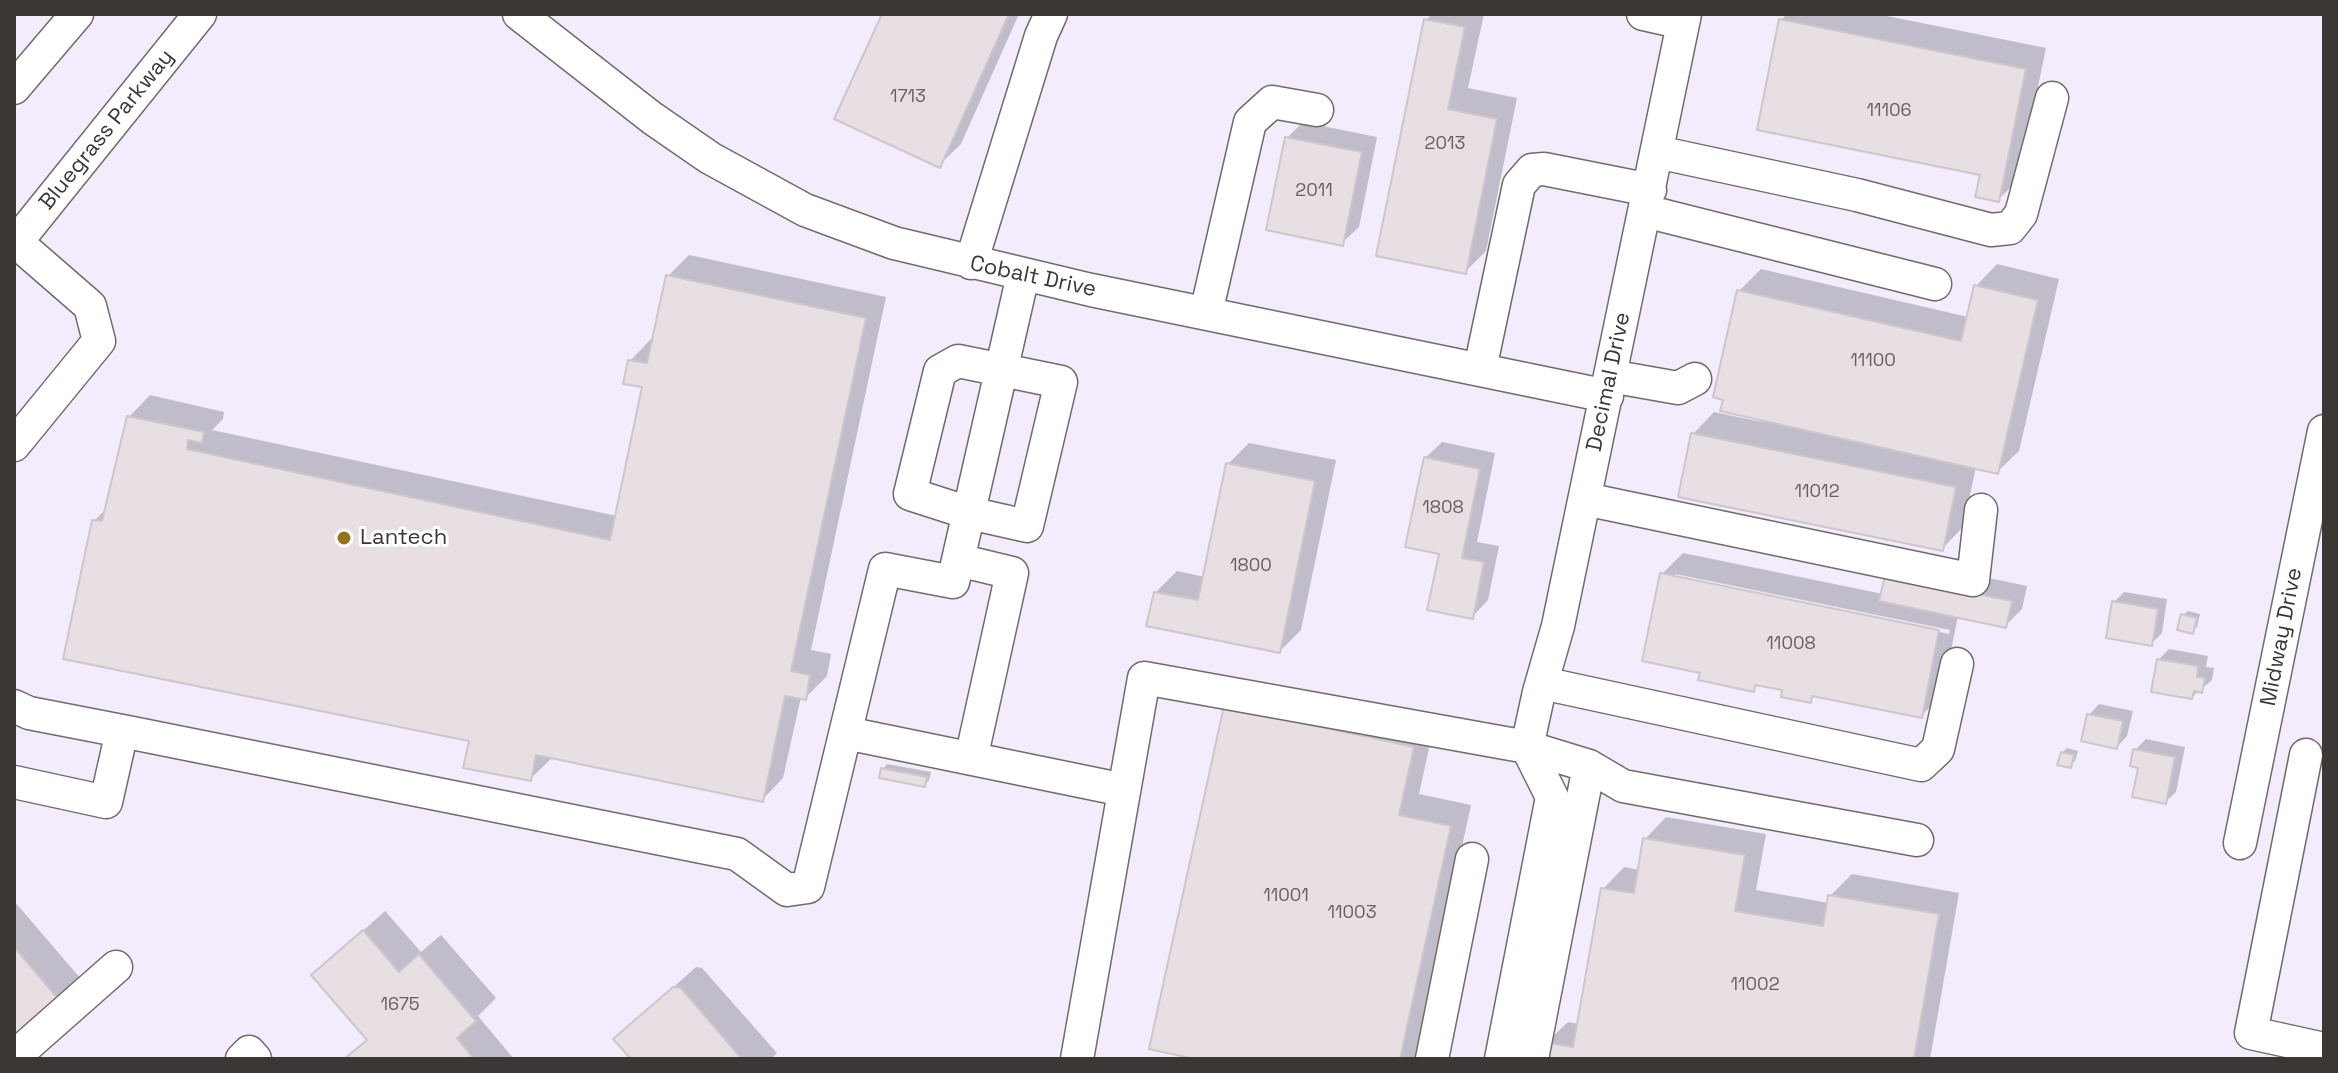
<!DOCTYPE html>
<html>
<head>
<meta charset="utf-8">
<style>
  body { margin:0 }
  #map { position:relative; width:2338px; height:1073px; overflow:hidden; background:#fff7f3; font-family:"Space Grotesk",sans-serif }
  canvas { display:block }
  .frame { position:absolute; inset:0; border:16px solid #3a3735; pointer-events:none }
</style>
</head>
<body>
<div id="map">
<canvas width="2338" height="1073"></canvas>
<div class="frame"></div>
</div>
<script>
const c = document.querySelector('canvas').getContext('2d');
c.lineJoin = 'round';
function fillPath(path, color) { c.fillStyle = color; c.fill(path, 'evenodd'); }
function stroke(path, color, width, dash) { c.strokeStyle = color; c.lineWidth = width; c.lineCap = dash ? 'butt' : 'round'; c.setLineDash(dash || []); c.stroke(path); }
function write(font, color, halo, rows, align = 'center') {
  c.font = font + ' "Space Grotesk",sans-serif'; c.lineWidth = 6; c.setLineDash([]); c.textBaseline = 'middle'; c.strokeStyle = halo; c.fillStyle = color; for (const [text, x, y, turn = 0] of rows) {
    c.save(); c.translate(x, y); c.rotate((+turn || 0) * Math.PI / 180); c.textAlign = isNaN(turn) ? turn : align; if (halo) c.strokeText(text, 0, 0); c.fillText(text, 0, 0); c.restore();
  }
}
const industrial = new Path2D(`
  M14,14H2324V1059H14Z`);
const shadow = new Path2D(`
  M885,14H1019L961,144L939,165Z
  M1432,14H1484L1468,88L1517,98L1486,251L1465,272L1426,20Z
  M1787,14H1877L2046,48L2019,179L1998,200L1982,174L1781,20Z
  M1303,122L1377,137L1359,227L1342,243L1287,138Z
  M689,255L886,297L811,650L831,654L827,676L805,698L801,697L783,778L762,800L552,758L530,779L471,739L94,521L108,507L129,417L150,395L224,412L223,419L212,430L617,516L644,386L630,361L651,339L654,340L668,276Z
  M1997,264L2059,279L2019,451L1997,472L1976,467L1963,527L1942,549L1693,434L1714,412L1762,422L1739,291L1761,269L1968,317L1976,286Z
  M1442,442L1495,453L1477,542L1499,546L1488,600L1472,617L1441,552L1425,458Z
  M1249,443L1336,460L1301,630L1280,651L1155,593L1177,571L1205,577L1228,464Z
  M1683,553L1883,594L1903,560L2027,586L2022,609L2006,625L1958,616L1942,695L1921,716L1816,695L1810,701L1785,689L1759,684L1753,689L1702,672L1662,574ZM1675,574L1950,630L1949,634L1675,578Z
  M2124,592L2167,599L2162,633L2151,644L2114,602Z
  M2188,611L2200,614L2197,627L2192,631L2183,615Z
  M2169,649L2208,656L2206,667L2214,668L2212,680L2192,697L2158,660Z
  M2099,704L2133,711L2127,736L2117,747L2089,715Z
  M1226,707L1434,726L1419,794L1471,805L1416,1059H1204Z
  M2146,739L2185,747L2176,792L2165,802L2135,750Z
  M2067,748L2078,751L2075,761L2070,766L2062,753Z
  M887,764L931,772L929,780L925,785L883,769Z
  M1666,817L1766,834L1756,890L1829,903L1830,896L1852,874L1959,893L1930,1059H1544L1546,1043L1568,1022L1579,1024L1603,889L1624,867L1640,870L1645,839Z
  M14,901L81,979L14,1039Z
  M385,911L421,952L441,935L496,998L478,1016L514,1059H343L368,1038L314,975Z
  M696,967L702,968L777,1053L771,1059H633L616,1039Z`);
const building = new Path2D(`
  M882,14H1009L940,168L834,119Z
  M1424,19L1465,27L1448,109L1497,119L1466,274L1376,256Z
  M1779,19L2026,69L1999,202L1975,197L1980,175L1757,130Z
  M1285,137L1362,152L1343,246L1266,230Z
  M666,275L866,318L791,671L810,675L806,700L785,696L763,802L536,755L531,781L463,768L469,741L63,659L92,520L102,521L127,416L204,432L202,443L188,440L187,449L610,540L642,387L623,384L628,360L647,363Z
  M1974,285L2038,300L1998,474L1720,411L1723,400L1713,397L1737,290L1961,341Z
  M1691,433L1956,487L1943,551L1678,497Z
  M1424,457L1480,469L1462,558L1484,562L1473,619L1427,610L1439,554L1405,547Z
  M1226,463L1315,481L1280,653L1146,626L1154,592L1198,600Z
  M1660,573L1939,630L1922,718L1812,696L1811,703L1781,697L1782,690L1755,685L1754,692L1698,680L1700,673L1642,661Z
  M1885,575L2012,601L2006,628L1879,601Z
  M2112,601L2158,609L2152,646L2106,638Z
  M2181,614L2197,618L2193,634L2177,630Z
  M2157,659L2198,666L2197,677L2205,678L2202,693L2194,691L2192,699L2151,692Z
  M1224,706L1414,747L1399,815L1451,826L1400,1059H1195L1149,1049Z
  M2087,714L2123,721L2117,749L2081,741Z
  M2133,749L2175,757L2166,804L2132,797L2138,768L2130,766Z
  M2061,752L2074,755L2071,768L2057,765Z
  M881,768L927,777L925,787L879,778Z
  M1643,838L1745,855L1735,911L1823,926L1828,895L1939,914L1914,1059H1542L1545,1042L1573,1047L1601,888L1634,893Z
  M363,930L399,972L419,954L429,966L476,1021L457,1038L474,1059H344L367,1040L311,975Z
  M14,947L61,1002L14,1042Z
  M673,987L681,988L742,1059H631L613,1039Z`);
const minor = new Path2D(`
  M519,14L652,118L710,158L805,210L894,243L1091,290L1607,396
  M1643,14L1683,23
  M14,88L77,14
  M1657,152L1857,195L1991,230L2010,228L2021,214L2052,98
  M1645,211L1935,284
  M14,240L90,306L99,341L14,445
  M14,245L200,14
  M971,263L1041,36L1051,14
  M1206,313L1250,122L1272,102L1317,110
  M958,361L1061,382L1027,526L969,513L910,494L940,371Z
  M1480,369L1519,185L1532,170L1544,169L1650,190
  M1610,376L1678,388L1695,379
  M1585,499L1973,580L1981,510
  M958,560L1012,573L971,759
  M1542,683L1921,765L1938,749L1957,664
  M14,706L29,713L122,731
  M846,733L1124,790
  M1527,747L1539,692L1558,626L1685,14
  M2306,755L2251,1033L2324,1049
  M14,782L106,802L122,731L737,854L787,890L808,887L885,569L953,582L1023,275
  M2240,843L2324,431
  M14,1057L116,967
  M242,1059L249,1052L255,1059
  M1077,1059L1144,678L1527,747L1589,766L1623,786L1917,840
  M1432,1059L1472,859
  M1501,1059L1552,797L1527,747
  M1532,1059L1589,766`);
const markers = [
  [344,538,8,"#95731b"]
];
const numberNames = [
  ["1713",908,97],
  ["11106",1889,111],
  ["2013",1445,144],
  ["2011",1314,191],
  ["11100",1873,361],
  ["11012",1817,492],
  ["1808",1443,508],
  ["1800",1251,566],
  ["11008",1791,644],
  ["11001",1286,896],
  ["11003",1352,913],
  ["11002",1755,985],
  ["1675",400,1005]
];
const streetNames = [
  ["Bluegrass Parkway",107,130,-51],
  ["Cobalt Drive",1033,277,12],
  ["Decimal Drive",1609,382,-78],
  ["Midway Drive",2282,637,-79]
];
const poiNames = [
  ["Lantech",360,538]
];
fillPath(industrial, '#f2ecfd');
fillPath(shadow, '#0003');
fillPath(building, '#e7dfe3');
stroke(building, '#cec6ca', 2);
stroke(minor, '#726b67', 35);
stroke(minor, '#fff', 32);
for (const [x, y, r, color] of markers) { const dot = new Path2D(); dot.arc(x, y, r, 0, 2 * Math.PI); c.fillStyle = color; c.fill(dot); stroke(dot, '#fff', 3); }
write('18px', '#656160', null, numberNames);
write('22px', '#3a3735', '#fff', streetNames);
write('22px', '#3a3735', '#fff', poiNames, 'left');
</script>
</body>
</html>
